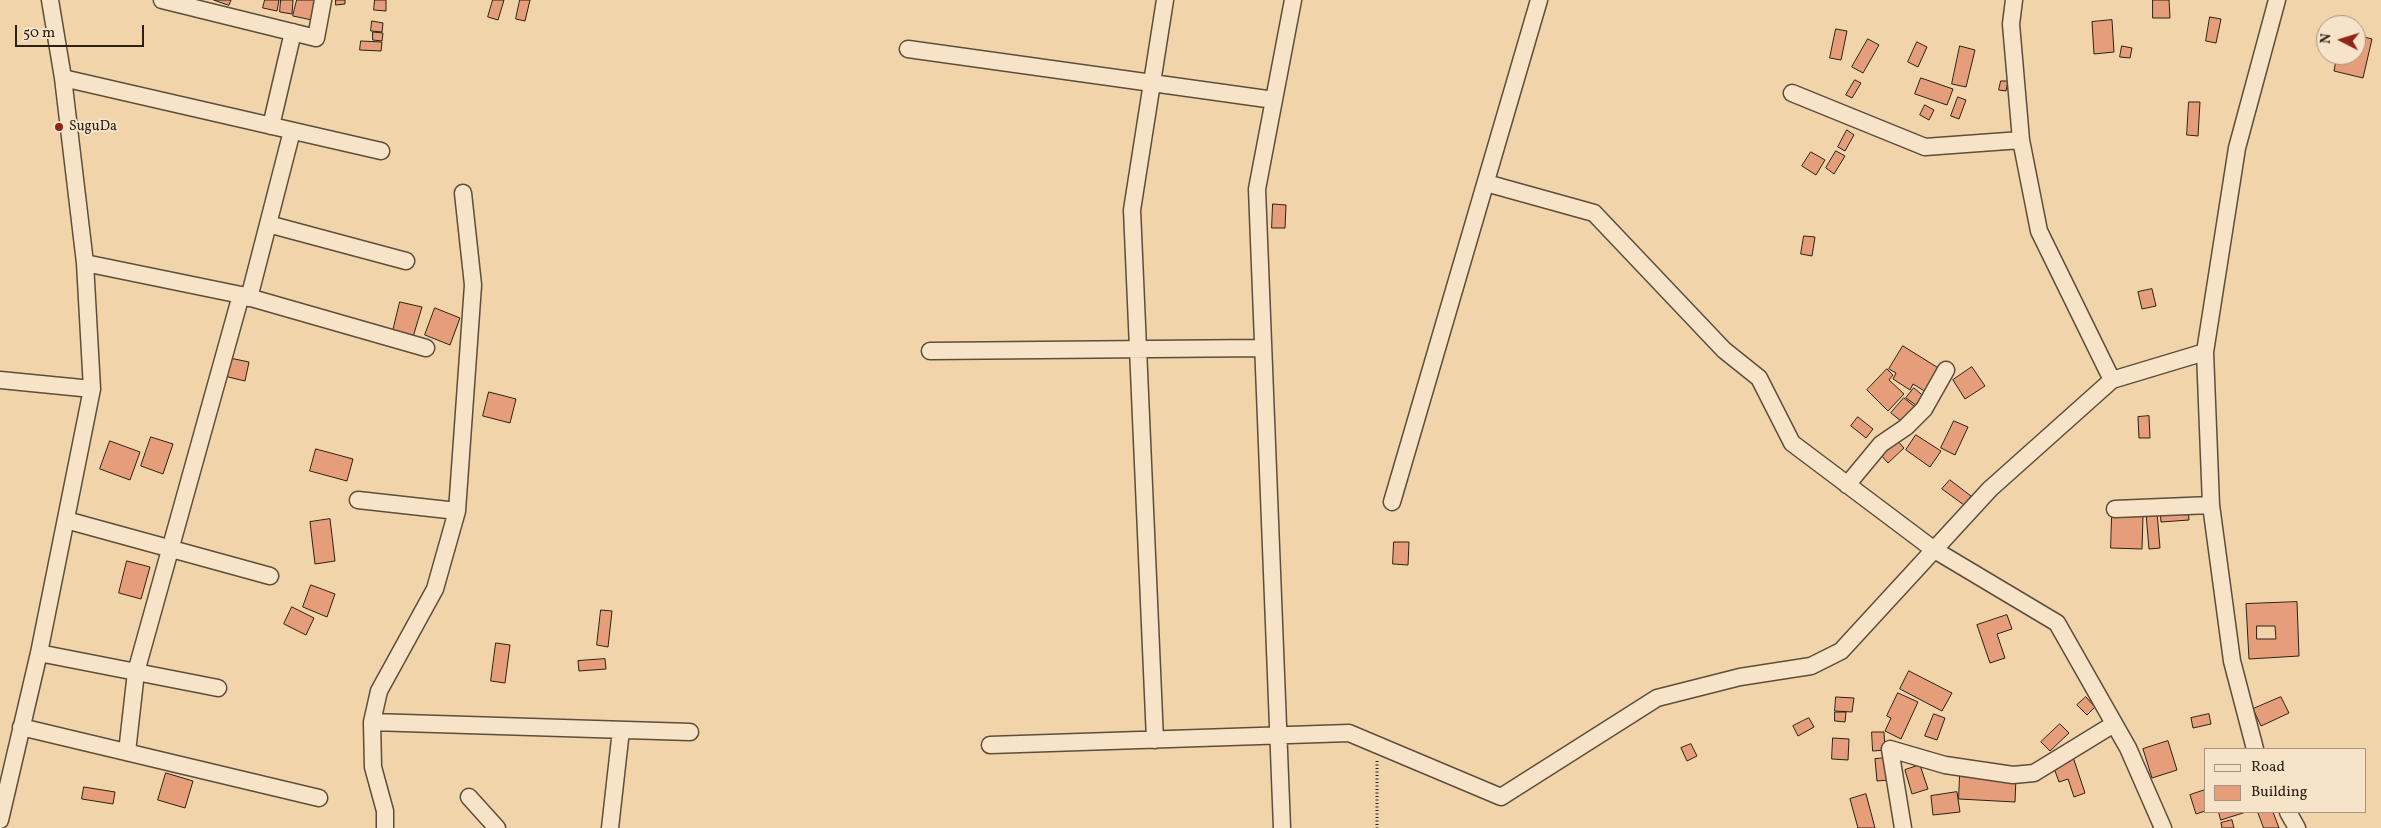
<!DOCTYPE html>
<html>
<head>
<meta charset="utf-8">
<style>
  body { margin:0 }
  #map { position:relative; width:2381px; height:828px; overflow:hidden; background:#f1d4aa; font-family:Vollkorn,serif }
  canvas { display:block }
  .legend { position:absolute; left:2204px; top:748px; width:162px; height:65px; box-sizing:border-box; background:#f6e3c8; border:1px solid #a59580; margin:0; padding:6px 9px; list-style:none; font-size:15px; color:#2b2114 }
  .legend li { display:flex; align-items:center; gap:10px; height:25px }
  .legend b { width:25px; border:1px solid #a59580 }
  .north { position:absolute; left:2316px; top:15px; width:50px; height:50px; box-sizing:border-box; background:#f6e3c8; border:1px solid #a59580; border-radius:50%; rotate:275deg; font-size:14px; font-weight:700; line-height:20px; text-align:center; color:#2b2114 }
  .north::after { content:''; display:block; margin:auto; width:18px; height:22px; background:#8f2418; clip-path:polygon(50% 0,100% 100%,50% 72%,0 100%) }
  .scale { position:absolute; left:15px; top:25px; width:129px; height:22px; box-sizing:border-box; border:2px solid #2b2114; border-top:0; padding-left:6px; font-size:15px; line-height:18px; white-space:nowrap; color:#2b2114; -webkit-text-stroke:4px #f6e3c8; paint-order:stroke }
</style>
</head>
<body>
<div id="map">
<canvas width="2381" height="828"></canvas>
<ul class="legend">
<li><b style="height:6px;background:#f6e3c8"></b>Road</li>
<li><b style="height:14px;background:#e69e7a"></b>Building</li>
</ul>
<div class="north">N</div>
<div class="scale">50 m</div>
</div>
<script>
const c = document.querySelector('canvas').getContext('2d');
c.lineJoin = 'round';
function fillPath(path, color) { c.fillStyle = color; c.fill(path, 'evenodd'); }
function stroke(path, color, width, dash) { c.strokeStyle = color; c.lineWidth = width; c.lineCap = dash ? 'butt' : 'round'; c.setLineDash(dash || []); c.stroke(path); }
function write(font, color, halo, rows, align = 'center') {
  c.font = font + ' Vollkorn,serif'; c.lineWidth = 4; c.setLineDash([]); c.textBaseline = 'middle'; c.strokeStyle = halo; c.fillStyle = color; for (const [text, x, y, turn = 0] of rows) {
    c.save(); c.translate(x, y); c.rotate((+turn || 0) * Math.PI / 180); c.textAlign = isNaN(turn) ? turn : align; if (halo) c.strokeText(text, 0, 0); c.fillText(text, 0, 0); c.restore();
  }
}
const building = new Path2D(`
  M214,0H231L229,5Z
  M265,0H279L277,11L263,8Z
  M281,0H293L292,14L280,12Z
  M297,0H317L312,20L293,16Z
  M336,0H345V4L336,5Z
  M375,0H386V11L374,10Z
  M493,0H504L498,20L488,17Z
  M520,0H530L525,21L516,19Z
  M2153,0H2169L2170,18H2153Z
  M2210,17L2221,19L2216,43L2206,41Z
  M2112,20L2114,52L2094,54L2092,22Z
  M372,21L383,23L382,32L371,31Z
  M1836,29L1847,31L1841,60L1830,58Z
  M373,32L383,33L382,41L373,40Z
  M2356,35L2372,39L2363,78L2334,71L2337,55H2356Z
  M1868,39L1879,45L1863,73L1852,67Z
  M361,41L382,42L381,51L360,50Z
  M1917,42L1927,47L1918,67L1908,62Z
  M1960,46L1975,50L1966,87L1952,84Z
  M2122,46L2132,48L2130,58L2120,57Z
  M1921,78L1953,89L1947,105L1915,94Z
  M1855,80L1861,83L1852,98L1846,95Z
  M2001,81H2008L2006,91L1999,90Z
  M1958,97L1966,100L1959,119L1951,116Z
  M2189,102H2200L2198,136L2187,135Z
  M1925,105L1934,110L1929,120L1920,115Z
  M1847,130L1854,135L1845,151L1838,147Z
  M1836,151L1845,156L1834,174L1826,168Z
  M1811,152L1825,160L1816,175L1802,166Z
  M1273,204L1286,205L1285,228H1272Z
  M1804,236L1815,237L1812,256L1801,254Z
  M2152,289L2156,306L2142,309L2138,292Z
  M400,302L422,307L413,337L393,331Z
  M435,308L460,318L450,345L425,335Z
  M1903,346L1940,369L1926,392L1913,384L1910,390L1893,379L1896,373L1889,369Z
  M225,357L249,362L245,381L220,375Z
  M1972,367L1985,386L1965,399L1953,380Z
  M1887,369L1893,375L1889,380L1904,394L1888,411L1867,390Z
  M1914,388L1927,399L1920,408L1906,398Z
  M489,392L516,399L510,423L483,416Z
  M1904,398L1919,410L1906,425L1891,413Z
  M2149,416L2150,438H2139L2138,417Z
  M1858,417L1873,429L1866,438L1851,426Z
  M1954,421L1968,427L1955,455L1941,448Z
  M1916,435L1941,451L1930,467L1906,450Z
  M151,437L173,444L163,474L141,466Z
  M1897,440L1904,448L1888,463L1881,455Z
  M110,441L140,452L130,480L100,469Z
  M316,449L353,459L347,481L310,471Z
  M1950,480L1971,496L1964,505L1942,489Z
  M2188,508L2189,520L2161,522L2160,510Z
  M2157,512L2160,548L2149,549L2146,513Z
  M2112,515L2143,516L2142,549L2111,548Z
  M330,519L335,561L315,564L310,522Z
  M1394,542H1409L1408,565L1393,564Z
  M127,561L150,567L141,599L119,593Z
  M311,585L335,594L327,617L303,607Z
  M2297,602L2299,656L2249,659L2246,604ZM2257,626H2275L2276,639H2257Z
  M292,607L314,618L306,635L284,624Z
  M601,610L612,611L608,647L597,645Z
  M2007,615L2012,629L1997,634L2005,658L1990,663L1977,625Z
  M496,643L510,645L505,683L491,681Z
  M605,659L606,669L579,671L578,661Z
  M1909,671L1952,693L1942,711L1900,689Z
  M1898,693L1918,702L1901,739L1885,731L1891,718L1887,716Z
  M1836,697L1854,698L1852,712L1835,711Z
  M2086,697L2095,707L2087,715L2077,705Z
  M2281,697L2289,713L2261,726L2253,709Z
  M1835,712H1846L1845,722L1835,721Z
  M1934,714L1945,718L1937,740L1925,736Z
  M2209,714L2211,724L2193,728L2191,718Z
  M1809,718L1814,727L1798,736L1793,726Z
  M2060,724L2069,733L2050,751L2041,742Z
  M1872,732H1884L1885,750L1873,751Z
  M1833,738L1849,739L1848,760L1832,759Z
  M2168,741L2177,770L2152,778L2143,749Z
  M1691,744L1697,756L1687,761L1681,748Z
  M2072,754L2085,793L2074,797L2068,779L2059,782L2054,768L2064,764L2062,758Z
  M1887,758L1889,780L1877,781L1875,759Z
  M1920,765L1928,789L1912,794L1905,770Z
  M166,773L193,781L185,808L158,800Z
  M1960,774L2016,777L2015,802L1959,799Z
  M84,787L115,792L113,804L82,799Z
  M2205,790V811L2196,814L2190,795Z
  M1957,792L1960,812L1933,815L1931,796Z
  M1866,794L1875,828H1858L1850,799Z
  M2219,812H2246L2221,820Z
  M2258,812H2273L2279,828H2264Z
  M2232,820L2234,828H2222L2221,823Z`);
const path = new Path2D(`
  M1377,761V828`);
const street = new Path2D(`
  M162,0L316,38L323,0
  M2014,0L2011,24L2021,140L2039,231L2112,380
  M908,49L1274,100
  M63,78L381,151
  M1792,93L1925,147L2021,140
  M271,126L293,32
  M1486,183L1594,213L1724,350L1759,378L1792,443L1933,549L2057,623L2128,748L2163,828
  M268,224L406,261
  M85,263L241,295L426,348
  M249,298L292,131
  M930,351L1263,348
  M0,380L92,389
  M1847,485L1881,444L1906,427L1924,409L1946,370
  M358,500L457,511
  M1392,502L1539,0
  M2115,509L2211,505
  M66,520L270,576
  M39,653L218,688
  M372,722L690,732
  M21,727L319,798
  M1155,740L1132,210L1165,0
  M990,745L1349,733L1501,797L1657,698L1740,677L1811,666L1841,651L1990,489L2112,380L2205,352
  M2255,749L2232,661L2211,505L2205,352L2237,148L2277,0
  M127,752L136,672L241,295
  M469,797L497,828
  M2288,812L2297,828
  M0,820L39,653L92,389L85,263L63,78L50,0
  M385,828V811L373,767L372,722L379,691L435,589L457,511L473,285L463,193
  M610,828L621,730
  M1282,828L1257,189L1293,0
  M1903,828L1890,749L1945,765L2013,775L2034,773L2114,724`);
const markers = [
  [59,127,5,"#8f2418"]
];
const poiNames = [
  ["SuguDa",69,127]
];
fillPath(building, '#e69e7a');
stroke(building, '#2b2114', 1);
stroke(street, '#5c4e3a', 19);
stroke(path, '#2b2114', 3, [1, 2.5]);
stroke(street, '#f6e3c8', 16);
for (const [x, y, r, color] of markers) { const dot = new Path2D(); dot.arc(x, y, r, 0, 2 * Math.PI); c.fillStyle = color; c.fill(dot); stroke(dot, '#f6e3c8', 2); }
write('14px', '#2b2114', '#f6e3c8', poiNames, 'left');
</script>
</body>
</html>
